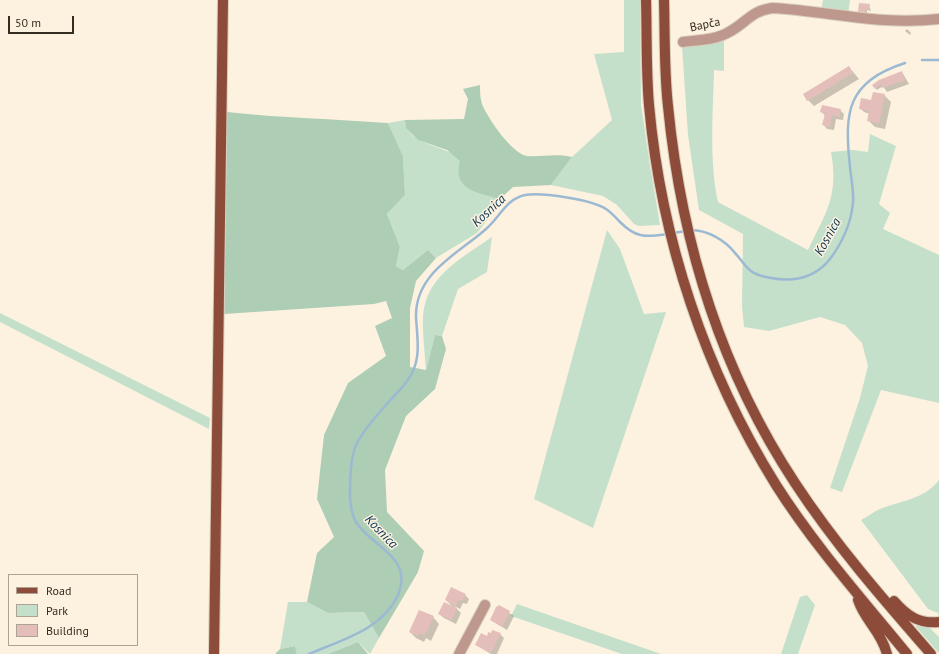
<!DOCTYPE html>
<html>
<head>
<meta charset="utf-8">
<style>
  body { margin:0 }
  #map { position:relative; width:939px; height:654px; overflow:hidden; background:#fdf2df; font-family:"PT Sans",sans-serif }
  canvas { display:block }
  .legend { position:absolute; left:8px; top:574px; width:130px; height:72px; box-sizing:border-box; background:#fdf2df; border:1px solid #aca393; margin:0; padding:5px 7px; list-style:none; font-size:12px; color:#332c21 }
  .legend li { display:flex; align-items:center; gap:8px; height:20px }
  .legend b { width:20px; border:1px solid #aca393 }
  .scale { position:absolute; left:8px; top:16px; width:66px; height:18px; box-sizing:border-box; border:2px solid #332c21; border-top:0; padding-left:5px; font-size:12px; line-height:14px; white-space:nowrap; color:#332c21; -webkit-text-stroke:3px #fdf2df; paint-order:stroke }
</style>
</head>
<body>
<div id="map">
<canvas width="939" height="654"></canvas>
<ul class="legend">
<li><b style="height:5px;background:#8c4c39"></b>Road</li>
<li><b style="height:11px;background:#c4e0cb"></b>Park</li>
<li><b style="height:11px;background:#e4bebb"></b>Building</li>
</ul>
<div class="scale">50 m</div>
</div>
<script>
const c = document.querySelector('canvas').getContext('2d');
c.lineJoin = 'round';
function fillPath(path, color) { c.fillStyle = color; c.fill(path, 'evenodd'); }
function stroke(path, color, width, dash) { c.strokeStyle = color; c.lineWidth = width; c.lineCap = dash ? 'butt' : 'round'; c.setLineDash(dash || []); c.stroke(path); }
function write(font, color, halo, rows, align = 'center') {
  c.font = font + ' "PT Sans",sans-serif'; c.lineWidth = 3; c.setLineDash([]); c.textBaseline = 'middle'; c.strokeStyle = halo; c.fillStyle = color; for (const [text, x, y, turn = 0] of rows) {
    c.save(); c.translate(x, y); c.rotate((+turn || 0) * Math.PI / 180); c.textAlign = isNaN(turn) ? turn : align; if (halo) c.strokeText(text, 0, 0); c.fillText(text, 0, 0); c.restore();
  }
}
const green = new Path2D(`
  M624,0H640L641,104L649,159L660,225L639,226L634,224L617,205L603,196L551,185L572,157L612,120L594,54L624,52Z
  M823,0H850L848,15L821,12Z
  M724,40V71L714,70C713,112 709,162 718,202L808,250C826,212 839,196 831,152L853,150L868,152L870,134L896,146L879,204L890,213L883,229L939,255V403L881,390L842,492L830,488L860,398L868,366L862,343L845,325L820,317L769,331L744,327L742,306L743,234L699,210L688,135L682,46Z
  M405,120C407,147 445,143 460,160C466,168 470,182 474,191L500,199L488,219L477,233L436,258L428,250L403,270L396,266L400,247L387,214L405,195L403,156L388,123Z
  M607,230L620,249L644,314L666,312L593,528L534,499Z
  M492,237L487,272L458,289L442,336L435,335L426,370C425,353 421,324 424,308C431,273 465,256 492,237Z
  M0,313L210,418L209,429L0,322Z
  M939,480V618L938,613L928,609L861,520C867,517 873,512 880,509C900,501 925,499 939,480Z
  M807,595L815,605L798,654H781L800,597Z
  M288,602H307L328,613L364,612L379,638L370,654L358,642L328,654H297L295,646L280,649Z
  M517,604L661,654H622L511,616Z
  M917,624L928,626L939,637V653L916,627Z`);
const forest = new Path2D(`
  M480,85C480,91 480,98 482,104C487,117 512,154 527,156C542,157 557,153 572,157L551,185L513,187L500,199C478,193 452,190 460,161L447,150L418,140L406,128L405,120L464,119L468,99L463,89Z
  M227,112C281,118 334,119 388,123L403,156L405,195L387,214L400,247L396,266L403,270L428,250L436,258L416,281L410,308V367L426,370L435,335L442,336L446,349L435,389L406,416L385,470L387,512L424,551L418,572L379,638L364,612L328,613L307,602L317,553L334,537L317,499L324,435L348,383L386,356L375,326L392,318L386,301L374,304L224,314Z
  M358,642L368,654H328Z
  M295,646L297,654H275L280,649Z`);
const shadow = new Path2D(`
  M869,5L871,11L867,10V14L859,11Z
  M907,29L911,33L910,35L905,31Z
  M849,67L859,79L814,106L808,100Z
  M902,72L909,84L887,92L883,86L877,90L875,88L880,81Z
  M884,95L891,102L885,129L875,127L868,120L870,114L864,112L860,108Z
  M840,110L844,114L843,120L836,119L834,130L827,129L823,124L825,116L822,112Z
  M465,595L469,599L467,604L463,603L460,609L454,606L461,613L456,624L444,618L439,614L453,607L446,600Z
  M499,606L514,616L507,630L491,620Z
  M433,617L439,624L431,641L426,638L424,642L416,638L410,632Z
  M500,634L504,638L497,654H491L476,645L487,637Z`);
const stream = new Path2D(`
  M922,60H939
  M691,230C707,230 725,240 735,253C741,259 744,266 751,271C756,275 764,277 771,278C793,282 815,278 830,259C842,243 851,223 853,203C854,191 851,179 850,167C844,111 847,82 905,63
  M673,233L686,231
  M309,654C341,640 382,630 398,595C414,556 371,547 356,522C351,513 350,502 350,493C350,479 350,464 354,451C357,437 376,416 386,405C395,394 406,386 412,373C421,356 417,336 416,317C415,273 458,254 486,229C500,217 506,199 525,195C542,192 593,200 606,209C612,213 616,218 620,222C637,239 646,237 668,234`);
const building = new Path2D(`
  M859,3L870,4L869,9H866L865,12H858Z
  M849,66L853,73L807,101L803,94Z
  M902,71L905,80L882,88L881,84L875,89L872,85L879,80Z
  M873,92L885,94L879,123L867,121L869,111L859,109L861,98L871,100Z
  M822,105L841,109L839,117L832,115L830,127L822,125L825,114L820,112Z
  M451,587L466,594L462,601L459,599L456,606L445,600Z
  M444,602L457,608L452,620L438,614Z
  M499,605L510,611L502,627L490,620L496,607Z
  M419,610L434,616L425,635L419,633L418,636L409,632Z
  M492,630L501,633L491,653L475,645L481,633L487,636L488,632L491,633Z`);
const minor = new Path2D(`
  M683,42C698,40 716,40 729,32C746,23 751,11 772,8C829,11 880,26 939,19
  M459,654L485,605`);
const major = new Path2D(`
  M646,0C647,35 646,71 649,105C661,239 705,371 776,485C814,545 862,599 907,654
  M664,0C665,35 664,71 668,106C681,240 720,369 795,483C835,544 883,599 931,654
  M858,600C865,621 881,631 887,654
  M894,601C907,616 919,624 939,622
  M214,654L223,0`);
const streetNames = [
  ["Bapča",705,25,-12]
];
const waterNames = [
  ["Kosnica",489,211,-43],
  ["Kosnica",828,237,-61],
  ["Kosnica",381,532,46]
];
fillPath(green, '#c4e0cb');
fillPath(forest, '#adcdb5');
fillPath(shadow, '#0003');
stroke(stream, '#9cb9d3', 2.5);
fillPath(building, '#e4bebb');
stroke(minor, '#d9cebd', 12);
stroke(major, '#d9cebd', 12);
stroke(minor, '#be988d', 10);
stroke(major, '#8c4c39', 10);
write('12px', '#332c21', '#fdf2df', streetNames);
write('italic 13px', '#002f51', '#fdf2df', waterNames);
</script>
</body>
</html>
